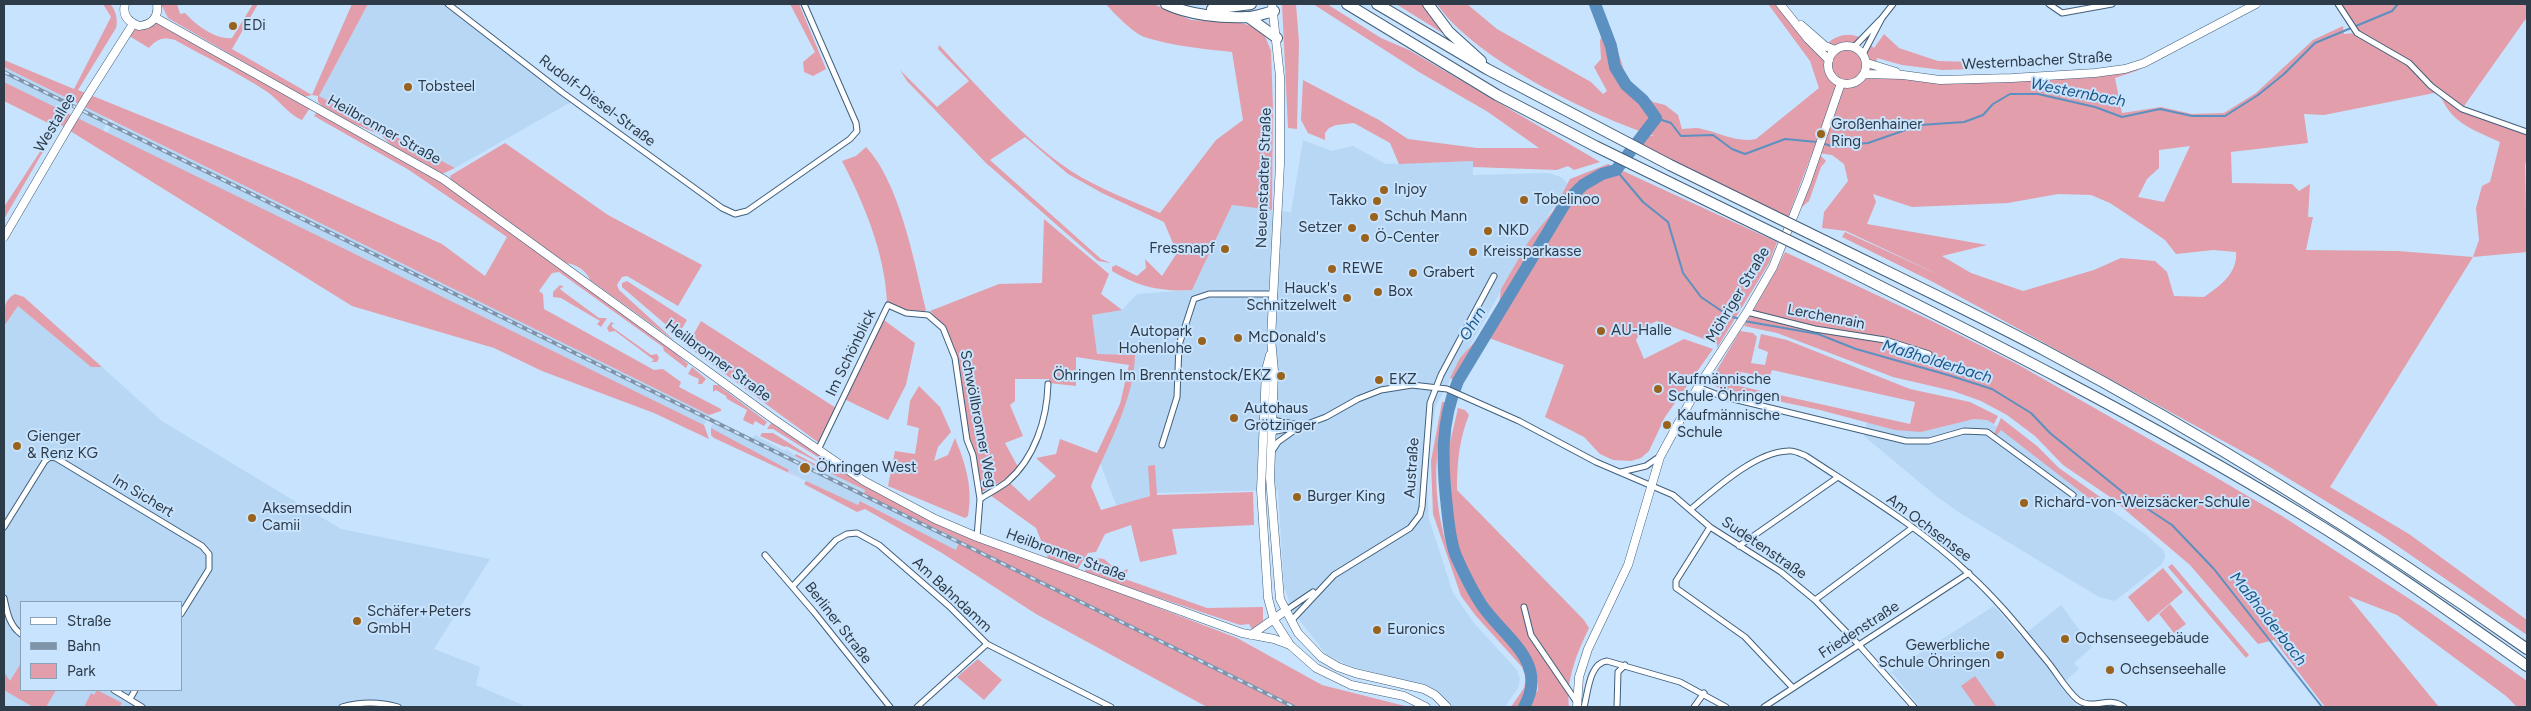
<!DOCTYPE html>
<html>
<head>
<meta charset="utf-8">
<style>
  body { margin:0 }
  #map { position:relative; width:2531px; height:711px; overflow:hidden; background:#c8e3fd; font-family:Figtree,sans-serif }
  canvas { display:block }
  .frame { position:absolute; inset:0; border:5px solid #2e3b48; pointer-events:none }
  .legend { position:absolute; left:20px; top:601px; width:162px; height:90px; box-sizing:border-box; background:#c8e3fd; border:1px solid #8aa0b5; margin:0; padding:6px 9px; list-style:none; font-size:15px; color:#2e3b48 }
  .legend li { display:flex; align-items:center; gap:10px; height:25px }
  .legend b { width:25px; border:1px solid #8aa0b5 }
</style>
</head>
<body>
<div id="map">
<canvas width="2531" height="711"></canvas>
<div class="frame"></div>
<ul class="legend">
<li><b style="height:6px;background:#fff"></b>Straße</li>
<li><b style="height:6px;background:#7f94a8"></b>Bahn</li>
<li><b style="height:14px;background:#e29eaa"></b>Park</li>
</ul>
</div>
<script>
const c = document.querySelector('canvas').getContext('2d');
c.lineJoin = 'round';
function fillPath(path, color) { c.fillStyle = color; c.fill(path, 'evenodd'); }
function stroke(path, color, width, dash) { c.strokeStyle = color; c.lineWidth = width; c.lineCap = dash ? 'butt' : 'round'; c.setLineDash(dash || []); c.stroke(path); }
function write(font, color, halo, rows, align = 'center') {
  c.font = font + ' Figtree,sans-serif'; c.lineWidth = 4; c.setLineDash([]); c.textBaseline = 'middle'; c.strokeStyle = halo; c.fillStyle = color; for (const [text, x, y, turn = 0] of rows) {
    c.save(); c.translate(x, y); c.rotate((+turn || 0) * Math.PI / 180); c.textAlign = isNaN(turn) ? turn : align; if (halo) c.strokeText(text, 0, 0); c.fillText(text, 0, 0); c.restore();
  }
}
const built = new Path2D(`
  M368,4H442L571,102L455,168L319,96Z
  M4,67L71,100L64,112L4,82Z
  M86,107L109,119L103,131L78,119Z
  M113,121L709,415L704,425L107,133Z
  M1303,140L1332,151L1353,146L1386,164L1473,161V175L1549,173L1561,177L1568,184L1502,289L1436,405L1426,467L1429,519L1453,593L1474,623L1517,670L1520,679L1518,688L1505,707H1450L1432,689L1347,665L1326,654L1293,612L1284,587L1278,490L1157,493L1117,507L1100,463L1125,407L1135,355L1097,354L1092,315L1122,310L1137,294L1192,290L1232,205L1291,212Z
  M18,306L91,367H102L162,421L341,529L490,559L434,649L480,667L476,685L527,707H4V326ZM21,602H181V690H21Z
  M715,419L752,439L755,435L785,451L786,449L796,456L865,490L864,494L1020,568L956,550L865,503L860,501L858,505L806,481L711,428Z
  M1974,419L1987,420L2009,434L2079,488L2145,534L2164,551L2165,557L2162,564L2115,601L2099,597L1960,513L1936,496L1864,436L1867,421L1921,432Z
  M2061,605L2092,647L2074,663L2079,669L2060,686L2077,707H1920L1893,674L1889,673L1994,606L2021,637Z`);
const green = new Path2D(`
  M103,4H110C116,9 118,21 116,28L78,90L300,180L442,244L485,276L507,237L409,170L314,116L317,112L441,181L644,326L688,364L686,368L664,351L663,347L559,272L552,273L539,291L543,294L544,309L654,370L663,369L681,382L679,387L721,409V411L709,415L4,67V60L74,89L111,17Z
  M161,4H177L180,14L185,13C195,24 215,40 232,38L253,4H258L232,49L312,95L352,4H368L319,96L455,168L442,174L392,146L381,135L347,121L322,106L318,102V96L312,95L304,97L168,18Z
  M790,4H799L826,69L813,76L804,72L803,62L815,52Z
  M1106,4H1153L1191,20L1238,22L1255,27L1265,36L1271,51L1273,108L1272,210L1232,205L1192,290C1163,292 1138,287 1112,271V267L1116,265L1137,276L1146,268L1145,259L1162,276L1177,253L1164,222L1102,193L1068,174L1025,137L990,160L1101,259L1111,263L1098,261L986,163L907,81L900,70L937,107L969,81L938,49L939,45C980,89 1021,137 1071,171C1099,189 1130,200 1160,213L1216,140L1243,120L1232,52C1204,49 1172,46 1144,37C1134,33 1113,13 1106,4Z
  M1282,4H1296L1299,42L1297,129L1288,128Z
  M1313,4H1327L1381,38L1409,50L1600,162L1574,170L1568,166L1557,170L1473,167V161L1399,164L1390,143L1354,123L1336,125L1329,128L1325,133V140L1308,133L1301,120L1303,80L1379,120L1408,139L1477,148H1539L1488,112L1419,72Z
  M1396,4H1426L1449,37Z
  M1437,4H1467L1497,29L1591,82L1603,94L1607,91L1594,67L1601,59L1600,41L1604,28L1611,29L1627,80L1653,102L1665,105L1678,115L1682,129C1689,129 1696,127 1702,129C1720,133 1737,143 1756,139L1819,88L1810,61L1768,4H1780L1829,59L1835,50L1825,46C1835,35 1849,31 1863,39L1882,18L1868,43L1874,48L1884,34L1899,48L1938,61L1974,62L2008,68L1942,70L1902,65L1877,58L1876,67L1940,80L2125,69L2256,4H2263L2136,71L2115,78L2122,113L2161,107L2192,114L2224,113L2256,93L2313,40L2343,26L2344,34L2356,33L2338,4H2527V17L2462,109L2527,132V158L2525,165L2527,252L2473,257L2330,487L2409,534L2527,620V635L2380,534L2258,460L1933,282L1842,237L1845,232L1946,278L1846,231L1822,228L1824,212L1848,181L1844,164L1832,155L1818,153L1826,161L1821,167L1809,201L1796,212L1817,153H1812L1788,217L1717,189L1642,145L1643,135L1655,136C1593,117 1473,58 1437,4ZM1863,39L1868,43L1863,53L1854,47ZM2439,92C2450,123 2472,129 2500,142L2490,182L2482,186L2476,208L2479,240L2473,257L2398,251L2306,250L2313,217H2308L2310,184L2299,191L2292,184L2232,183L2231,152L2308,143L2304,114L2324,115ZM2190,146L2164,202L2138,197L2147,179L2159,168V150ZM1873,194L1912,207L2008,203L2058,194L2091,195L2110,203L2152,231L2165,240L2176,254L2213,250L2236,252C2238,273 2220,286 2204,297L2174,296L2167,272L2155,261L2121,258L2094,270L2023,291L1971,273L1942,256L1987,245L1867,224L1876,202Z
  M156,18L312,105L302,120C289,115 278,99 266,91C237,72 205,57 175,40C163,37 158,38 149,48L126,34Z
  M4,82L704,425L709,439L654,413L542,371L494,348L352,306L59,124L4,219V207L56,127L4,101Z
  M505,143L608,215L702,265L678,306L627,276L622,277L617,285L619,290L675,341L590,280C587,271 576,264 566,263L451,180L450,176L453,174Z
  M866,147C900,183 914,262 926,310L924,312L905,310L887,302C885,254 864,203 842,161L856,156Z
  M1608,164L1777,242L1769,263L1717,348V344L1657,321L1644,327L1636,340L1644,359L1684,339L1713,349L1665,417L1649,451L1641,458L1631,461L1613,460L1600,454L1584,437L1545,417L1564,365L1486,337L1458,381L1450,378L1460,358L1479,337L1499,305L1501,289L1529,241L1553,211L1570,179Z
  M1044,219L1109,274L1101,294L1122,310L1092,315L1097,354L1135,355C1134,401 1108,444 1091,486L1101,510L1150,496L1148,466L1155,465L1157,495L1253,492L1254,525L1172,529L1177,554L1140,562L1131,525L1105,534L1096,552L1088,553L1077,570L1048,558L1036,528L990,495L1010,483L1029,501L1056,476L1036,458L1056,454L1060,439L1097,453L1120,404L1129,365L1076,357V386L1049,383V379H1015V401L1010,405L1023,436L1005,443L1018,467L1006,479L982,492C977,465 969,440 964,413C956,371 963,346 930,311L999,284L1042,283Z
  M1785,252L1932,321L2017,364L2193,464L2282,516L2425,609L2527,681V707H2517L2506,696L2397,615L2348,596L2439,707H2325L2274,640L2258,644L2190,565L2110,497L2063,465L2035,436L2007,415L1981,401L1953,391L1893,377L1777,333L1744,326L1777,269Z
  M627,281L687,320L678,335L622,287V283Z
  M560,285L564,287L560,288L561,290L599,318H607L601,327L597,324L600,321L561,298L553,297V292Z
  M15,294L24,297L102,367H91L18,306L4,326C4,313 2,301 15,294Z
  M884,320L915,343L906,385L888,420L844,399Z
  M701,321L836,408L819,443L687,346Z
  M611,322L615,324H612V327L651,355L657,354L659,358L657,362H651L654,360L615,331L609,332L607,328Z
  M1740,331L1753,333L1757,337L1751,363L1765,365L1768,352L1758,348L1761,334L1787,340L1910,389L1970,402L1998,416L1994,424L1987,420L1974,419L1921,432L1895,430L1820,410L1721,389L1713,385L1711,380ZM1772,370L1915,402L1910,424L1739,386L1741,372L1769,378Z
  M692,367L706,379L702,384H698L699,379L688,374Z
  M713,385H718L767,422L764,426L755,421L753,425L743,420L747,410L727,399L726,396L716,390L713,392Z
  M919,386L940,407L951,432L938,447L934,461L948,455L955,438C966,465 973,488 968,516L965,518L888,486L895,451L915,454L919,428L907,425L910,401Z
  M1442,402H1448C1425,469 1436,550 1477,607C1493,630 1522,649 1530,677C1533,690 1526,697 1518,707H1511L1524,688L1526,678L1522,667L1476,616L1461,596L1433,514L1431,461Z
  M1458,408L1465,410L1469,415C1459,439 1457,464 1457,490L1584,620L1589,628C1577,653 1566,679 1569,707H1526L1538,690C1538,684 1538,677 1536,671C1531,649 1493,617 1479,596C1455,557 1444,495 1449,449C1451,436 1455,422 1458,408Z
  M2001,418L2037,446L2059,468L2103,499L2099,506L2001,430L1997,435L1994,434Z
  M771,423L864,484L930,520L1237,638L1322,685L1409,707H1207L1036,614L942,553L865,509L857,512L804,484L806,481L858,505L860,501L956,550L960,540L864,494L865,490L795,456L796,454L828,471L832,466L773,429H767Z
  M711,428L789,470L788,472L802,479L714,438L711,435Z
  M762,433H773L824,465L786,446L785,447L760,436Z
  M1097,558L1104,559L1119,572L1128,569L1125,579L1207,608L1263,607V621L1252,629L1249,624L1240,625L1085,573L1086,566Z
  M2172,564L2249,655L2246,658L2168,567Z
  M2163,568L2183,592L2148,622L2128,597Z
  M2170,604L2186,624L2174,633L2159,614Z
  M978,659L1002,680L984,700L957,677Z
  M21,663V690H56L46,707H33L4,690V672L10,681Z
  M1975,676L1997,707H1976L1961,686Z
  M97,690L122,703L119,707H84L91,693L94,695Z`);
const stream = new Path2D(`
  M1656,118L1671,123L1681,136L1713,135L1732,149L1745,154L1785,139L1817,142
  M1822,143L1831,146L1868,143L1920,125L1964,122L1983,115L1993,104L2010,94H2038L2095,107L2122,117L2160,109L2192,116H2225L2258,95L2284,74L2315,43L2392,11L2398,4
  M1616,170L1643,202L1668,222L1683,273L1701,297L1729,316L1740,319
  M1744,321L1818,334L1856,349L1948,375L1992,389L2031,413L2050,433L2125,494L2172,525L2214,569L2322,707`);
const river = new Path2D(`
  M1524,707C1550,662 1503,637 1481,604C1472,590 1463,572 1456,556C1450,541 1449,525 1447,508C1442,463 1440,423 1458,381L1566,202L1583,185L1602,174L1616,170L1656,118L1643,100L1626,85L1615,67L1611,46L1595,4`);
const street = new Path2D(`
  M448,4L563,93L722,208L735,214L747,211L850,139L857,131L856,123L804,4
  M2049,4L2062,13L2112,4
  M2338,4L2357,33L2409,63L2431,86L2462,109L2527,132
  M1854,47L1880,20
  M1863,54L1882,18L1893,4
  M1747,312L1815,329L1885,340L1929,354
  M1698,387L1721,396L1906,441H1929L1964,431L1987,432L2073,495
  M1272,420L1299,425
  M1271,432L1302,426L1326,417L1358,399L1381,390L1412,385L1447,389L1519,421L1596,462L1673,495L1710,527L1781,572L1815,600L1859,645L1914,707
  M1162,445L1177,397L1179,345L1194,299L1209,294H1274
  M818,450L888,305L906,313L928,315L943,328L955,358L967,440L973,455L980,499L977,537
  M1272,451L1278,442L1299,427
  M1621,472L1646,466L1659,457
  M980,499C989,493 999,488 1007,482C1035,458 1047,419 1048,384
  M1691,509C1715,489 1755,452 1788,451C1794,450 1801,454 1806,456C1862,493 1921,528 1969,574C1998,600 2022,631 2047,661C2057,673 2066,690 2078,700C2093,711 2109,695 2124,707
  M4,527L45,461L50,457L56,458L202,546L209,554V569L181,614
  M1710,527L1676,581V588L1745,637L1793,688
  M1739,546L1838,477
  M765,555L814,612L890,707
  M793,586L836,540L847,534L857,533L879,545L949,606L987,644L1111,707
  M4,598C7,612 9,625 21,634
  M1815,600L1912,528
  M1524,607L1531,635L1576,701
  M1285,611L1313,592
  M1291,621L1334,575L1410,528L1420,515L1422,507L1430,403L1441,375L1494,276
  M114,690L142,707
  M130,699L135,690
  M342,707C360,702 380,702 398,707
  M917,707L987,644
  M1584,707C1588,693 1589,663 1607,661L1680,682L1726,707
  M1617,707L1618,672L1625,665
  M1694,707L1704,693
  M1764,707L1969,573`);
const secondary = new Path2D(`
  M125,4C122,15 128,22 139,26C152,25 159,17 157,4
  M1272,4L1280,77V164L1271,339L1274,371L1270,478L1280,599L1298,633L1321,657L1338,667L1355,673L1424,689L1435,695L1447,707
  M1780,4L1808,39L1829,60
  M156,18L443,179L772,418L864,481L935,519L977,537L1242,633L1274,639L1290,645
  M1801,25L1825,46L1835,50
  M1828 65a19 19 0 1 1 38 0a19 19 0 1 1-38 0Z
  M1867,63L1896,72
  M1865,74L1903,75L1940,80L2012,78L2095,73L2125,69L2144,63L2256,4
  M86,98L133,24
  M4,237L69,126
  M1270,355L1266,370L1261,490L1268,598L1274,620L1290,645L1316,668L1351,685L1404,696L1426,707
  M1251,635L1285,611
  M1577,707L1579,677L1588,649L1628,565L1660,457L1698,387L1747,312L1773,267L1807,182L1841,83`);
const highway = new Path2D(`
  M1166,4C1189,15 1221,18 1247,17C1255,17 1265,13 1274,11
  M1347,4L1497,95L1595,146
  M1377,4L1487,69L1670,165
  M1428,4L1449,32L1481,61
  M1212,9L1251,4
  M1248,17L1277,38
  M1825,241C1898,277 1972,312 2044,350C2212,439 2372,540 2527,649
  M1818,255C1982,337 2145,419 2301,514C2379,561 2453,614 2527,666`);
const rail = new Path2D(`
  M4,72L1294,707`);
const secondaryBridge = new Path2D(`
  M69,126L86,98`);
const highwayBridge = new Path2D(`
  M1595,146L1818,255
  M1670,165L1825,241`);
const markers = [
  [233,26,5,"#9a631d"],
  [408,87,5,"#9a631d"],
  [1821,134,5,"#9a631d"],
  [1384,190,5,"#9a631d"],
  [1524,200,5,"#9a631d"],
  [1377,201,5,"#9a631d"],
  [1374,217,5,"#9a631d"],
  [1352,228,5,"#9a631d"],
  [1488,231,5,"#9a631d"],
  [1365,238,5,"#9a631d"],
  [1225,249,5,"#9a631d"],
  [1473,252,5,"#9a631d"],
  [1332,269,5,"#9a631d"],
  [1413,273,5,"#9a631d"],
  [1378,292,5,"#9a631d"],
  [1347,298,5,"#9a631d"],
  [1601,331,5,"#9a631d"],
  [1238,338,5,"#9a631d"],
  [1202,341,5,"#9a631d"],
  [1281,376,5,"#9a631d"],
  [1379,380,5,"#9a631d"],
  [1658,389,5,"#9a631d"],
  [1234,418,5,"#9a631d"],
  [1667,425,5,"#9a631d"],
  [17,446,5,"#9a631d"],
  [805,468,6,"#9a631d"],
  [1297,497,5,"#9a631d"],
  [2024,503,5,"#9a631d"],
  [252,518,5,"#9a631d"],
  [357,621,5,"#9a631d"],
  [1377,630,5,"#9a631d"],
  [2065,639,5,"#9a631d"],
  [2000,655,5,"#9a631d"],
  [2110,670,5,"#9a631d"]
];
const poiNames = [
  ["EDi",243,26],
  ["Tobsteel",418,87],
  ["Großenhainer",1831,125],
  ["Ring",1831,142],
  ["Injoy",1394,190],
  ["Tobelinoo",1534,200],
  ["Takko",1367,201,"right"],
  ["Schuh Mann",1384,217],
  ["Setzer",1342,228,"right"],
  ["NKD",1498,231],
  ["Ö-Center",1375,238],
  ["Fressnapf",1215,249,"right"],
  ["Kreissparkasse",1483,252],
  ["REWE",1342,269],
  ["Grabert",1423,273],
  ["Hauck's",1337,289,"right"],
  ["Schnitzelwelt",1337,306,"right"],
  ["Box",1388,292],
  ["AU-Halle",1611,331],
  ["Autopark",1192,332,"right"],
  ["Hohenlohe",1192,349,"right"],
  ["McDonald's",1248,338],
  ["Öhringen Im Brenntenstock/EKZ",1271,376,"right"],
  ["EKZ",1389,380],
  ["Kaufmännische",1668,380],
  ["Schule Öhringen",1668,397],
  ["Autohaus",1244,409],
  ["Grötzinger",1244,426],
  ["Kaufmännische",1677,416],
  ["Schule",1677,433],
  ["Gienger",27,437],
  ["& Renz KG",27,454],
  ["Öhringen West",816,468],
  ["Burger King",1307,497],
  ["Richard-von-Weizsäcker-Schule",2034,503],
  ["Aksemseddin",262,509],
  ["Camii",262,526],
  ["Schäfer+Peters",367,612],
  ["GmbH",367,629],
  ["Euronics",1387,630],
  ["Ochsenseegebäude",2075,639],
  ["Gewerbliche",1990,646,"right"],
  ["Schule Öhringen",1990,663,"right"],
  ["Ochsenseehalle",2120,670]
];
const streetNames = [
  ["Westernbacher Straße",2037,61,-3],
  ["Rudolf-Diesel-Straße",597,101,37],
  ["Westallee",55,123,-59],
  ["Heilbronner Straße",384,130,29],
  ["Neuenstadter Straße",1264,178,-88],
  ["Möhriger Straße",1738,295,-59],
  ["Lerchenrain",1826,317,11],
  ["Im Schönblick",851,353,-64],
  ["Heilbronner Straße",718,361,36],
  ["Schwöllbronner Weg",978,419,79],
  ["Austraße",1412,468,-86],
  ["Im Sichert",143,496,31],
  ["Am Ochsensee",1929,528,37],
  ["Sudetenstraße",1764,548,34],
  ["Heilbronner Straße",1066,555,20],
  ["Am Bahndamm",952,595,43],
  ["Berliner Straße",838,623,52],
  ["Friedenstraße",1859,630,-33]
];
const waterNames = [
  ["Westernbach",2078,93,11],
  ["Ohrn",1473,324,-59],
  ["Maßholderbach",1937,362,17],
  ["Maßholderbach",2268,619,52]
];
fillPath(built, '#b7d7f5');
fillPath(green, '#e29eaa');
stroke(stream, '#5c90c0', 2);
stroke(river, '#5c90c0', 12);
stroke(street, '#415f7b', 7);
stroke(secondary, '#415f7b', 9);
stroke(highway, '#415f7b', 12);
stroke(street, '#fff', 5);
stroke(secondary, '#fff', 8);
stroke(highway, '#fff', 10);
stroke(rail, '#7f94a8', 4);
stroke(rail, '#c8e3fd', 2, [5.5]);
stroke(secondaryBridge, '#415f7b', 9, []);
stroke(highwayBridge, '#415f7b', 12, []);
stroke(secondaryBridge, '#fff', 8);
stroke(highwayBridge, '#fff', 10);
for (const [x, y, r, color] of markers) { const dot = new Path2D(); dot.arc(x, y, r, 0, 2 * Math.PI); c.fillStyle = color; c.fill(dot); stroke(dot, '#c8e3fd', 2); }
write('15px', '#2e3b48', '#c8e3fd', poiNames, 'left');
write('15px', '#2e3b48', '#c8e3fd', streetNames);
write('italic 16px', '#1e5786', '#c8e3fd', waterNames);
</script>
</body>
</html>
